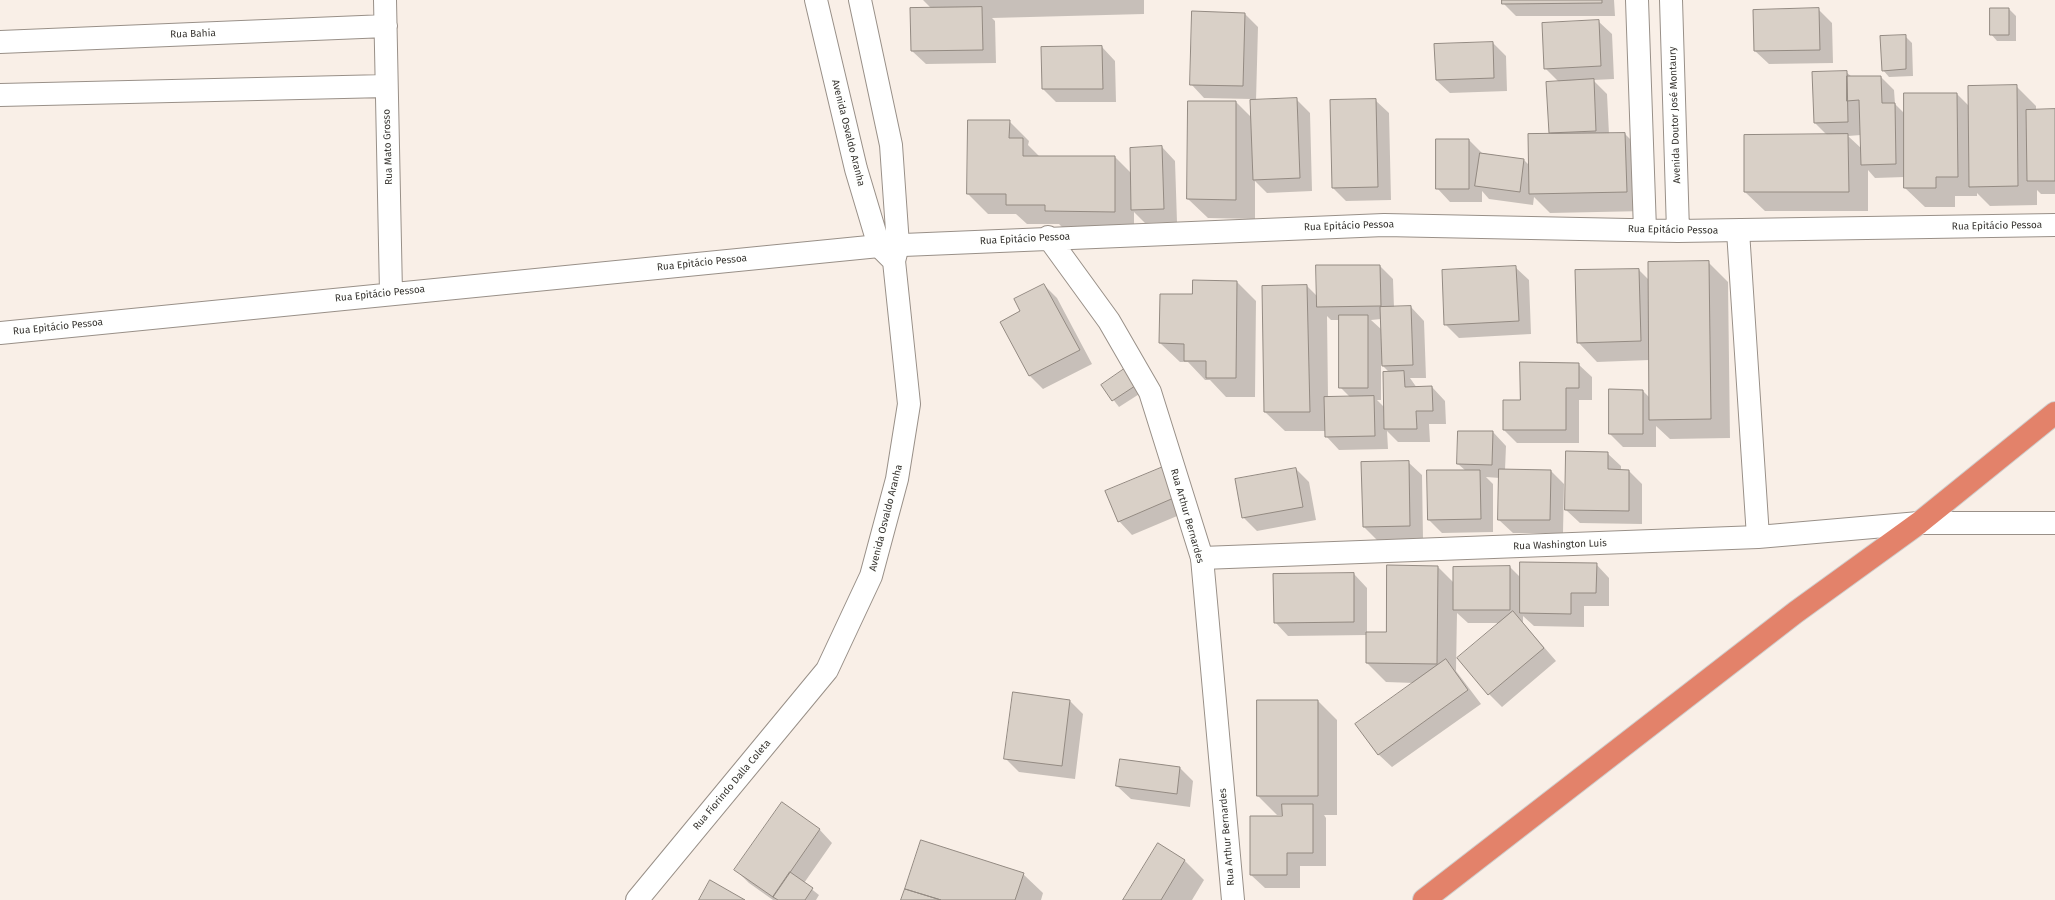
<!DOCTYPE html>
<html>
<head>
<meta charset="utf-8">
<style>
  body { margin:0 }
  canvas { display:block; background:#f9efe7 }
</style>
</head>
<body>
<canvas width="2055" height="900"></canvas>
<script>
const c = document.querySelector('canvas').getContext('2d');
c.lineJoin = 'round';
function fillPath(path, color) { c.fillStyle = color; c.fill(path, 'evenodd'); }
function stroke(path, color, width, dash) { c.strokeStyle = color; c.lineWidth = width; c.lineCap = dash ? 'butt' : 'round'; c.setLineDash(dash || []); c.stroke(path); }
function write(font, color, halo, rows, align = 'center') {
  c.font = font + ' "Fira Sans",sans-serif'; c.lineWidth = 4; c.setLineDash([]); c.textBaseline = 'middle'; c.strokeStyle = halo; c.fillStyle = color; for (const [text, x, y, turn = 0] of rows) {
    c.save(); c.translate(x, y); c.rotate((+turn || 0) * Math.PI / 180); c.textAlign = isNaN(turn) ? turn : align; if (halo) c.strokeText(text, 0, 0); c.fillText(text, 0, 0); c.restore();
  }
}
const shadow = new Path2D(`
  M923,0H1144V14L992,18L995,21L996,63L926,64L912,51L932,9Z
  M1503,0H1614L1615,16H1516L1503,3Z
  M1818,9L1832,23L1833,63L1769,64L1755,51Z
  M1991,9H2009L2016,16V41H1997L1991,34Z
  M1245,14L1258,27L1256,101L1296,99L1310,113L1312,191L1267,193L1255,181V219L1208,218L1188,199L1189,102H1236L1252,118L1251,99L1204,98L1191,84Z
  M1598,21L1612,34L1614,79L1593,80L1607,94L1609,134H1625L1644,153L1646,211L1550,213L1534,197L1533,205L1489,199L1482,191V202H1450L1437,188L1469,140L1482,153L1524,160L1530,166L1552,135L1550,132L1559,82L1545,68Z
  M1905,36L1912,43L1913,76L1889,77L1883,70Z
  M1493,43L1506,56L1507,91L1450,93L1436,80Z
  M1102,47L1115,61L1116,102H1056L1043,89L1042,48Z
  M1846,72L1852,77H1881L1894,90L1895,104L1905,114L1957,94L1969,106L2016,86L2036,106V110H2055V194H2041L2037,190V205L1990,206L1977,193V196H1955V207H1925L1905,188V177L1875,178L1868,170V211H1765L1745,192L1827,135L1815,123ZM1861,135L1862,149L1848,136Z
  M1375,100L1389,113L1391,200L1346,201L1333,188Z
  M969,121H1009L1029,141L1028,145L1040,157H1115L1131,173L1162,147L1175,161L1177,222L1145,223L1134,212V231L1065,230L1059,224H1027L1016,214H988L968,194Z
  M1708,262L1728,282L1730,438L1670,439L1656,426V447H1623L1610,434L1643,391L1650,398V360L1597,362L1578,342L1639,270L1649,280Z
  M1380,266L1393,279L1394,308L1411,307L1424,321L1426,378H1410L1417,388L1432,387L1445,401L1446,424H1429L1430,442H1398L1387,431L1388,449L1339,450L1326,436V431H1285L1265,412L1263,287L1307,286L1318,297ZM1327,316L1331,320H1340V387L1350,397H1328ZM1381,319L1382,330L1371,320ZM1381,364L1390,373L1385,408L1377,400H1381Z
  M1515,267L1529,280L1531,334L1459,338L1445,324Z
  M1237,282L1256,301L1255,397H1226L1210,380H1205L1188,362H1180L1160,343L1193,295Z
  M1044,285L1057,298L1092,364L1043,389L1030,376L1001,322L1021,311Z
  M1578,364L1592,377V400H1579V443H1517L1504,430L1521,401Z
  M1127,369L1144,391L1119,407L1102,385Z
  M1493,432L1506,446L1505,470L1551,471L1564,484L1563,533H1513L1499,520L1500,478L1486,477L1493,484V532L1442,533L1429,520L1466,471L1458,464Z
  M1567,452L1607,453L1621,466V471H1629L1642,484V524L1580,523L1566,510Z
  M1408,462L1422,475L1423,539L1377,540L1364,527Z
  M1163,468L1189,511L1132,535L1119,521Z
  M1296,469L1309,482L1316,520L1257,531L1243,517Z
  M1596,564L1609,578V606H1584V627L1534,626L1523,616V623L1556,661L1502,707L1489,694L1500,623H1468L1457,613L1456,671L1481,704L1392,767L1378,754L1414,683L1386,682L1367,663V635L1288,636L1275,622L1354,574L1367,588V633H1387L1438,567L1454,583L1510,567L1521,578Z
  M1070,701L1083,714L1075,779L1019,772L1006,759Z
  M1318,701L1337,720V815H1324L1326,818V866H1300V888H1265L1251,875V817H1283V815H1277L1258,796Z
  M1180,768L1193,781L1190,807L1131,799L1117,786Z
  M819,829L832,843L804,883L819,895L816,900H773L749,883L736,870Z
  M1158,845L1185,861L1204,880L1192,900H1125Z
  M1023,874L1043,893L1041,900H902Z`);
const building = new Path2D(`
  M1502,0H1602V3L1502,4Z
  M982,7L983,50L911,51L910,8Z
  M1819,8L1820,50L1754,51L1753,10Z
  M1990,8H2009V35H1990Z
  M1192,11L1245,13L1243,86L1190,85Z
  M1599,20L1601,66L1544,69L1542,23Z
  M1906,35V69L1882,71L1880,36Z
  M1493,42L1494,78L1436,80L1434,44Z
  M1102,46L1103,89H1042L1041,47Z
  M1847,71L1848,122L1814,123L1812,72Z
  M1847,76H1881L1882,103H1895L1896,164L1861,165L1859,100L1847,101Z
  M1594,79L1596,131L1549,133L1546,82Z
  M2017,85L2018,186L1969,187L1968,86Z
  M1904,93H1957L1958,177H1936V188H1904Z
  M1297,98L1300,178L1253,180L1250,100Z
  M1376,99L1378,187L1332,188L1330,100Z
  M1188,101H1236V200L1187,199Z
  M2055,109V181H2027L2026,110Z
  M968,120H1010L1009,138H1023V156H1115V212L1045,211V205H1006V194H967Z
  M1625,133L1627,192L1529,194L1528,134Z
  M1848,134L1849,192H1744V135Z
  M1436,139H1469V189H1436Z
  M1162,146L1164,209L1131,210L1130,148Z
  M1480,153L1524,159L1520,192L1475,186Z
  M1709,261L1711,419L1649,420L1648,262Z
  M1316,265H1380L1381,306L1317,307Z
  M1516,266L1519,321L1444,325L1442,270Z
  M1639,269L1641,341L1577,343L1575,270Z
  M1193,280L1237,281L1236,378H1206V361H1184V344L1159,343L1160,294H1192Z
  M1044,284L1080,350L1029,376L1000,322L1020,311L1014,299Z
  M1307,285L1310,412H1264L1262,286Z
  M1411,306L1413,365L1382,366L1380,307Z
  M1339,315H1368V388H1339Z
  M1520,362L1579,363V388H1566V430H1503V400H1520Z
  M1127,367L1138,384L1112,401L1101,385Z
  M1404,371L1405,387L1432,386L1433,411H1416L1417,429H1384L1383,372Z
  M1609,389L1643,390V434H1609Z
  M1374,396L1375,436L1325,437L1324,397Z
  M1458,431H1493L1492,465L1457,464Z
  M1566,451L1608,452V469L1629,470V511L1565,510Z
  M1409,461L1410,526L1363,527L1361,462Z
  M1163,467L1176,497L1118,522L1105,491Z
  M1296,468L1303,507L1242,518L1235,479Z
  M1499,469L1551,470L1550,520H1498Z
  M1427,470H1480L1481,519L1428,520Z
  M1520,562L1597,563L1596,593H1571V614L1520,613Z
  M1387,565L1438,566L1437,664L1366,663V632H1386Z
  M1510,566V610H1453V567Z
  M1354,573V622L1274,623L1273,574Z
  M1513,611L1544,648L1488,695L1457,658Z
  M1446,659L1468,690L1378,755L1355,724Z
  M1013,692L1070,700L1062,766L1004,759Z
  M1257,700H1318V796H1257Z
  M1120,759L1180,767L1177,794L1116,786Z
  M782,802L820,829L773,897L734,870Z
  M1282,804H1313V853H1287V875H1250V816H1282Z
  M921,840L1024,873L1015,900H941L905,889Z
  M1158,843L1185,860L1161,900H1123Z
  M790,872L813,888L805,900H778L773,897Z
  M710,880L745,900H699Z
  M905,889L941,900H901Z`);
const minor = new Path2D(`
  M385,0L391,293
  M0,42L386,26
  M0,95L386,86
  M1738,231L1758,537
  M0,333L879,246
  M1202,558L1758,537L1919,523H2055`);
const tertiary = new Path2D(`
  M1637,0L1645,230
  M1671,0L1678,231
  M1048,237L1109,321L1150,392L1202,558L1233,900
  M879,246L1384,225L1678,231L2055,225`);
const secondary = new Path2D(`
  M816,0L856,169L879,246L894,261
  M637,900L827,670L871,576L897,479L909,404L894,261L898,245L891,145L860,0`);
const trunk = new Path2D(`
  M1424,900L1796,612L1919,523L2055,413`);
const streetNames = [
  ["Rua Bahia",193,34,-2],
  ["Avenida Doutor José Montaury",1675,115,-92],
  ["Avenida Osvaldo Aranha",848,133,76],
  ["Rua Mato Grosso",388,147,-92],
  ["Rua Epitácio Pessoa",1349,226,-2],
  ["Rua Epitácio Pessoa",1997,226,-1],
  ["Rua Epitácio Pessoa",1673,230,1],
  ["Rua Epitácio Pessoa",1025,239,-3],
  ["Rua Epitácio Pessoa",702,263,-6],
  ["Rua Epitácio Pessoa",380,294,-6],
  ["Rua Epitácio Pessoa",58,327,-6],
  ["Rua Arthur Bernardes",1187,516,74],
  ["Avenida Osvaldo Aranha",886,518,-76],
  ["Rua Washington Luis",1560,545,-2],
  ["Rua Fiorindo Dalla Coleta",732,785,-50],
  ["Rua Arthur Bernardes",1227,837,-95]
];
fillPath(shadow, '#0003');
fillPath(building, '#d9d0c7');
stroke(building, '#938a82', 1);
stroke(minor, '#999088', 24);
stroke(tertiary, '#999088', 24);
stroke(secondary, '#999088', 24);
stroke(trunk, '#cfcecd', 24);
stroke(minor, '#fff', 22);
stroke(tertiary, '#fff', 22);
stroke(secondary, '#fff', 22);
stroke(trunk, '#e3826a', 22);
write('10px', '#373430', '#fefffe', streetNames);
</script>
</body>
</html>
